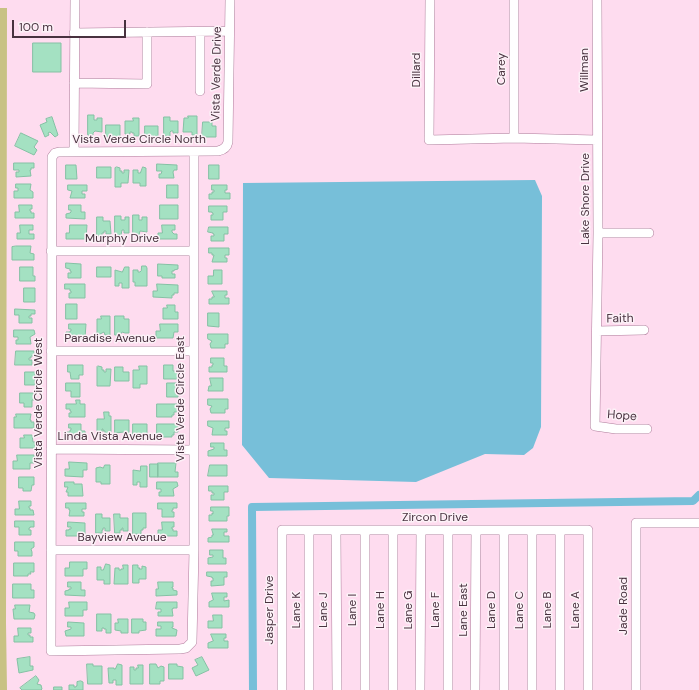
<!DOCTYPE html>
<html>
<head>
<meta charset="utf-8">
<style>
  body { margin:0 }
  #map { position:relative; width:699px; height:690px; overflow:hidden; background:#fedcef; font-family:"DM Sans",sans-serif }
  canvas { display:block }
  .scale { position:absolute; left:12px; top:20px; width:114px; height:18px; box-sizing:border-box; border:2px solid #48323f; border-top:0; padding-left:5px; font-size:12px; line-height:14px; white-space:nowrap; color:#48323f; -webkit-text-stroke:3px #fcf1f7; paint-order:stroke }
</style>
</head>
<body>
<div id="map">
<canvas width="699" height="690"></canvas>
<div class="scale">100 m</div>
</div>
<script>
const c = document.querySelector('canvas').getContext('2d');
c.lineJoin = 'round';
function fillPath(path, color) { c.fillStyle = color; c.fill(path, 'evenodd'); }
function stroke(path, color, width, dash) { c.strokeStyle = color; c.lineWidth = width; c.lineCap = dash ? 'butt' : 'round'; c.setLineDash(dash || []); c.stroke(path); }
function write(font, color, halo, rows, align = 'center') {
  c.font = font + ' "DM Sans",sans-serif'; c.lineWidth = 3; c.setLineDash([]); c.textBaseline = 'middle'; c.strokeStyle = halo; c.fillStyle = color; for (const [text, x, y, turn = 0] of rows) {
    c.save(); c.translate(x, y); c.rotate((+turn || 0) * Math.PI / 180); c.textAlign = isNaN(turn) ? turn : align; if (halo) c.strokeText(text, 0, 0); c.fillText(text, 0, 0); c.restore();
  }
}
const green = new Path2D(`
  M0,8H7L6,623L7,690H0Z`);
const water = new Path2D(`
  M535,180L542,196L541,427L533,448L524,455L485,454L416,482L269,478L242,445L243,183Z`);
const canal = new Path2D(`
  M253,690L252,507L693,501L699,495`);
const building = new Path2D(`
  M33,43H61V72H33Z
  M88,115H94V120H97V118H102V132L95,131L93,133V135L91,136L88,135Z
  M188,116H197V135H192V132H183L184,118H188Z
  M52,117L58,135L55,137L50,132L48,133L49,135L45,137L40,125L47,122L46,119Z
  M164,117H170V121H178V133H173V131H171L170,132V136H164Z
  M133,118H139V136H134V133H132V132H130V134H125V121H133Z
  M203,122H212V126H216V137H202Z
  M106,125H120V137H106Z
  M145,126H158V136L145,137Z
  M21,133L38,141L34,147L37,150L34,155L15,146Z
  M14,163H34V168H31V170H30L31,176L16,177V172H19V170H14Z
  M157,164L177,165V170H174L173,172L174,178H159V174H161L162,171H157Z
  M66,165H76L77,179H66Z
  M209,165H219V179H209Z
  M97,167H111V178H97Z
  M117,167L120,168V171H122V173H124V170H129L128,183H121V187H115V168Z
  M143,167L146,168V186H140V183H133V170H138V173H140Z
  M16,184H31L30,190L33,192V198H14V191H18V188H16Z
  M68,185H87V191H82V194H85V198H70L72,191L68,190Z
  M167,185H178V198H167Z
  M212,185H227V190H225V193H230V199H209V194H212V192H214V190H212Z
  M19,205H32V209H30V211H31V213H34V218H15V212H19Z
  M69,205H81V212H85V219L66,218V214L70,213L71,212V210H69Z
  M160,205H178V219H160Z
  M209,206H227V212H223V220H211V215H213V213H212V212H209Z
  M133,215H139V220H142V217H147V232L140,231L139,235H133Z
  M115,216H121V220H125V217H129V233H124V230H122L121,235H115Z
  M97,217H103V221H110L111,234H106V231H104V233H102V236H97Z
  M20,225H33V230H29V234H34V239H17V233H20Z
  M70,225H87L86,239H66V233H69Z
  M162,225H175V230H172V232L174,234H177V239H158V233H162Z
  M209,227H228V234H224V241H211V236H214V234H213V233L208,232Z
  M16,246H31L30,253L34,254V260H12V247Z
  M209,248H229V255H225V258H227V262H212L214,255H212V253H209Z
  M66,263L81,264V278H68V273H71V271H70V269L66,268Z
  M158,264L178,265V269L174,270V271H172V274H175V278H162V276H158Z
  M142,266H146L147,268V286H135V282H133V270H138V272H140L141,271Z
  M20,267H33V276H35V281H20Z
  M97,267H111V277H97Z
  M125,267H129V288H122V283H119V286H115V270L122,272Z
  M214,270H222V284H208V276H213Z
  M65,284H85V298H69V293H71V291H70V289H65Z
  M157,284L178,285V293H174V295H172V298L153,297V291H157Z
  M24,288H35V302H24Z
  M212,291H227V295H225V298H229V304H209V299H212V297H214Z
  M66,304H77V319H66Z
  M167,305H175V312H178V319H163V308H167Z
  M15,309L35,310V314H31V316H29V318H32V323H19V315H15Z
  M208,313H219V327L208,326Z
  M101,316H110V335H105L104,332L100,334L97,333V319H101Z
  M115,316H124V319H129V333H125L122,332L120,335H115Z
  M69,324H86L85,338H66V332H70V331H71V329H69Z
  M160,324H178V332H174L173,338H156V331H160Z
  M14,330H34L35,334L30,337L31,344H16V340H18V337H14Z
  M208,334H228V344H225V348H211L210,344L212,341L208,339Z
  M16,351H34V356H31V358H29V360H32V365H15Z
  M211,358H224V366H227V372H209V367H212V365H213V363H211Z
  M68,365H83V375H79V379H71L70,372H68Z
  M164,365H173V371H178V379H164Z
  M98,366L102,367V370H104V372H106V369H111L110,386H97V367Z
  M139,366H147V384H140V388H133V370H139Z
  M115,367H123V372H129V381H115Z
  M25,372H35V385H25Z
  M210,378H223V391H208L209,386H211Z
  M66,383H80V397H71V391H66Z
  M167,383H178V397H167Z
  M20,393H35V400H32V407H24V403H20Z
  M208,399H228V409H225V413H211L210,409L212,406L208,405Z
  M76,400H80V404H85V417H69V413H71V411H70V409H66V404H76Z
  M157,404H178V412H174V415H172V417H157Z
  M104,412H109V416H111V434H105V431H103V429H102V432H97V419H104Z
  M16,414H31L30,420H31V422H34V428H14V417H16Z
  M115,420H129V435H124V432L115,433Z
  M208,421H229V428H225V431H227V435H212L213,428L208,426Z
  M69,424H81V431H85V437H66V432H70V430H71V428H69Z
  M133,424H147V435H133Z
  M157,424H178V432H174V435H172V437H157Z
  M24,435H32L33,442H35V448H20V438H24Z
  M211,443H224V450H227V456H208V451L214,449V447H211Z
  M17,455H34V463H30V469H13V461H17Z
  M69,462L87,463V470H83V477L65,476V469H69Z
  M158,463H176L175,472H178V477H158Z
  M150,464H158V477H150Z
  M105,465H110V484H101V482H96V468L100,467L103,468Z
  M210,465H227V476H208Z
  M141,466H147V487H140V482H137V485H133V470L140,471Z
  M19,477H34V485H32L31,491H23V488H19Z
  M65,482H74V484H82L83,496H68V492H66L68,487H65Z
  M157,482H177L178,486L173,489L174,496H159V492H161V489H157Z
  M209,486H228V492H224V500H211V495H214V493H212V491H209Z
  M19,501H31V506H29V508H30V510H33L34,515H15V509H19Z
  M66,503H86V509H82V512H84V516H69L70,510H69V508H66Z
  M158,503H177V508H173V510H172V512H174V517H162V509H158Z
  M211,507H229V516H227V521H209V515H212V513L213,514V511H211Z
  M133,513H146V528H143V530H141V534H133Z
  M96,514H102V518H110V531H105V528H103V530H102V533H96Z
  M114,514H120V518H128V531H123V528H122V530H120V533H115Z
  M15,521H34V527H30V528H29V530H31V535H19V527H15Z
  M68,522L85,523V536H66V530H69V529H71V527H68Z
  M162,522H174V527H172V529H173V531H177V536H158V530H162Z
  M212,529H227V532H224V536H229V542H208V538L212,537V535H213Z
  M15,542H34V547L31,549L32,552V556H18V551H15Z
  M210,550H223V558H226V564H208V558L213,557V555H210Z
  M70,562H87V569H83V576H65V568H69Z
  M14,563H34V572H30L31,574H28V576H14Z
  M106,564L110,565V584H104V580H97V567H101V570H103Z
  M123,565H128V584H114L115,568H119V570H121V569H123Z
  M133,565H138V568H140L139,569H142V566L146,567V579H139V583H133Z
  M207,572H227V577H224V585L211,586V581H213V578H212V577L207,576Z
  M68,582H81V590H85V596L65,595V591L69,590V589H71V587H68Z
  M158,582H173V587H172V588H173V590L177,591V595L156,596V589H158Z
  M13,584H31V590H34V598H13Z
  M212,593H227V597H224V601L229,600V607H209V602L213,600Z
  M69,602H87V610H83V616H65V608H69Z
  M157,602H177V608H173V609H172L173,616H158V612H161V609H156Z
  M15,605H30L29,612L34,613L35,615L34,619H14L13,609H15Z
  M97,614H111V633H106V629H104V628H102V631H97Z
  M213,615H222V628H208V621H213Z
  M118,619H128V633H121V631L115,630V623H118Z
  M132,619H143V622H146V630L139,631V633H132Z
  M68,622L84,623V636H66L65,631L71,629V627H68Z
  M158,622H173V627H172V628L177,630L176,636H156V629H161V626H158Z
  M18,628H31V633H28V635H30V637H33V642H14V636H18Z
  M211,634H226V638H224V641H228V648H208V643L213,641Z
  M30,657V666H33V670L19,673L17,659Z
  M202,657L209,670L196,676L192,668L198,665L195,660Z
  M87,664H93V666H102V684H88Z
  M118,664L122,665V685H116V680H113V683H109L108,668H114V669H115Z
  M150,664H156L158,668L161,666L164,667V681H160V684H150Z
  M169,664H177V666L183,667V679H169Z
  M138,665H143V684H130V667H134V670H136V668H138Z
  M36,676L39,680L37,684L41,685L42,689L41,690H22L20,688Z
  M81,681L83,682V690H69V685H74V687H76V686H77V682Z
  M54,687H62V690H54Z`);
const minor = new Path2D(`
  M430,0L429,140L514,138L597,140
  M597,0L598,233L595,426L616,429H647
  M74,33L229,31
  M74,83L147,84V32
  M200,91V32
  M514,138V0
  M74,152L75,0
  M194,152V550L192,642L186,648L180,649L51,651L52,157L55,153L59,152L218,151C223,150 227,147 228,142L230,0
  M598,233H649
  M51,251H193
  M597,331L644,330
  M51,351H193
  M51,449L194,450
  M336,530L337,690
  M504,530V690
  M532,530V690
  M51,550H194
  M282,690V530H588V690
  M309,690V530
  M365,690V530
  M393,690V530
  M420,690L421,530
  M448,690V530
  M475,690L476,530
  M560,690V530
  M636,690V523H699`);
const streetNames = [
  ["Carey",502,69,-90],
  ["Dillard",417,70,-90],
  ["Willman",585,70,-90],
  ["Vista Verde Drive",217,74,-89],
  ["Vista Verde Circle North",139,140],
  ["Lake Shore Drive",586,199,-90],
  ["Murphy Drive",122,239],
  ["Faith",620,319,-1],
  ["Paradise Avenue",110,339],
  ["Vista Verde Circle East",181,399,-90],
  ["Vista Verde Circle West",39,403,-90],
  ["Hope",622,416,4],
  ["Linda Vista Avenue",110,437],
  ["Zircon Drive",435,518],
  ["Bayview Avenue",122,538],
  ["Jade Road",624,606,-90],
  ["Jasper Drive",270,610,-90],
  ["Lane K",297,610,-90],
  ["Lane J",324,610,-90],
  ["Lane I",353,610,-90],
  ["Lane H",381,610,-90],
  ["Lane G",409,610,-90],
  ["Lane F",436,610,-90],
  ["Lane East",464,610,-90],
  ["Lane D",492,610,-90],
  ["Lane C",520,610,-90],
  ["Lane B",548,610,-90],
  ["Lane A",576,610,-90]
];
fillPath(green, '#c8c284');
fillPath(water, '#77bfd9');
stroke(canal, '#77bfd9', 8);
fillPath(building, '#a4e1c2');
stroke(building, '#85c1a4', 1);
stroke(minor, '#ae7b9a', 10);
stroke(minor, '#fff', 9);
write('12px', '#48323f', '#fcf1f7', streetNames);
</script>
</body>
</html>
